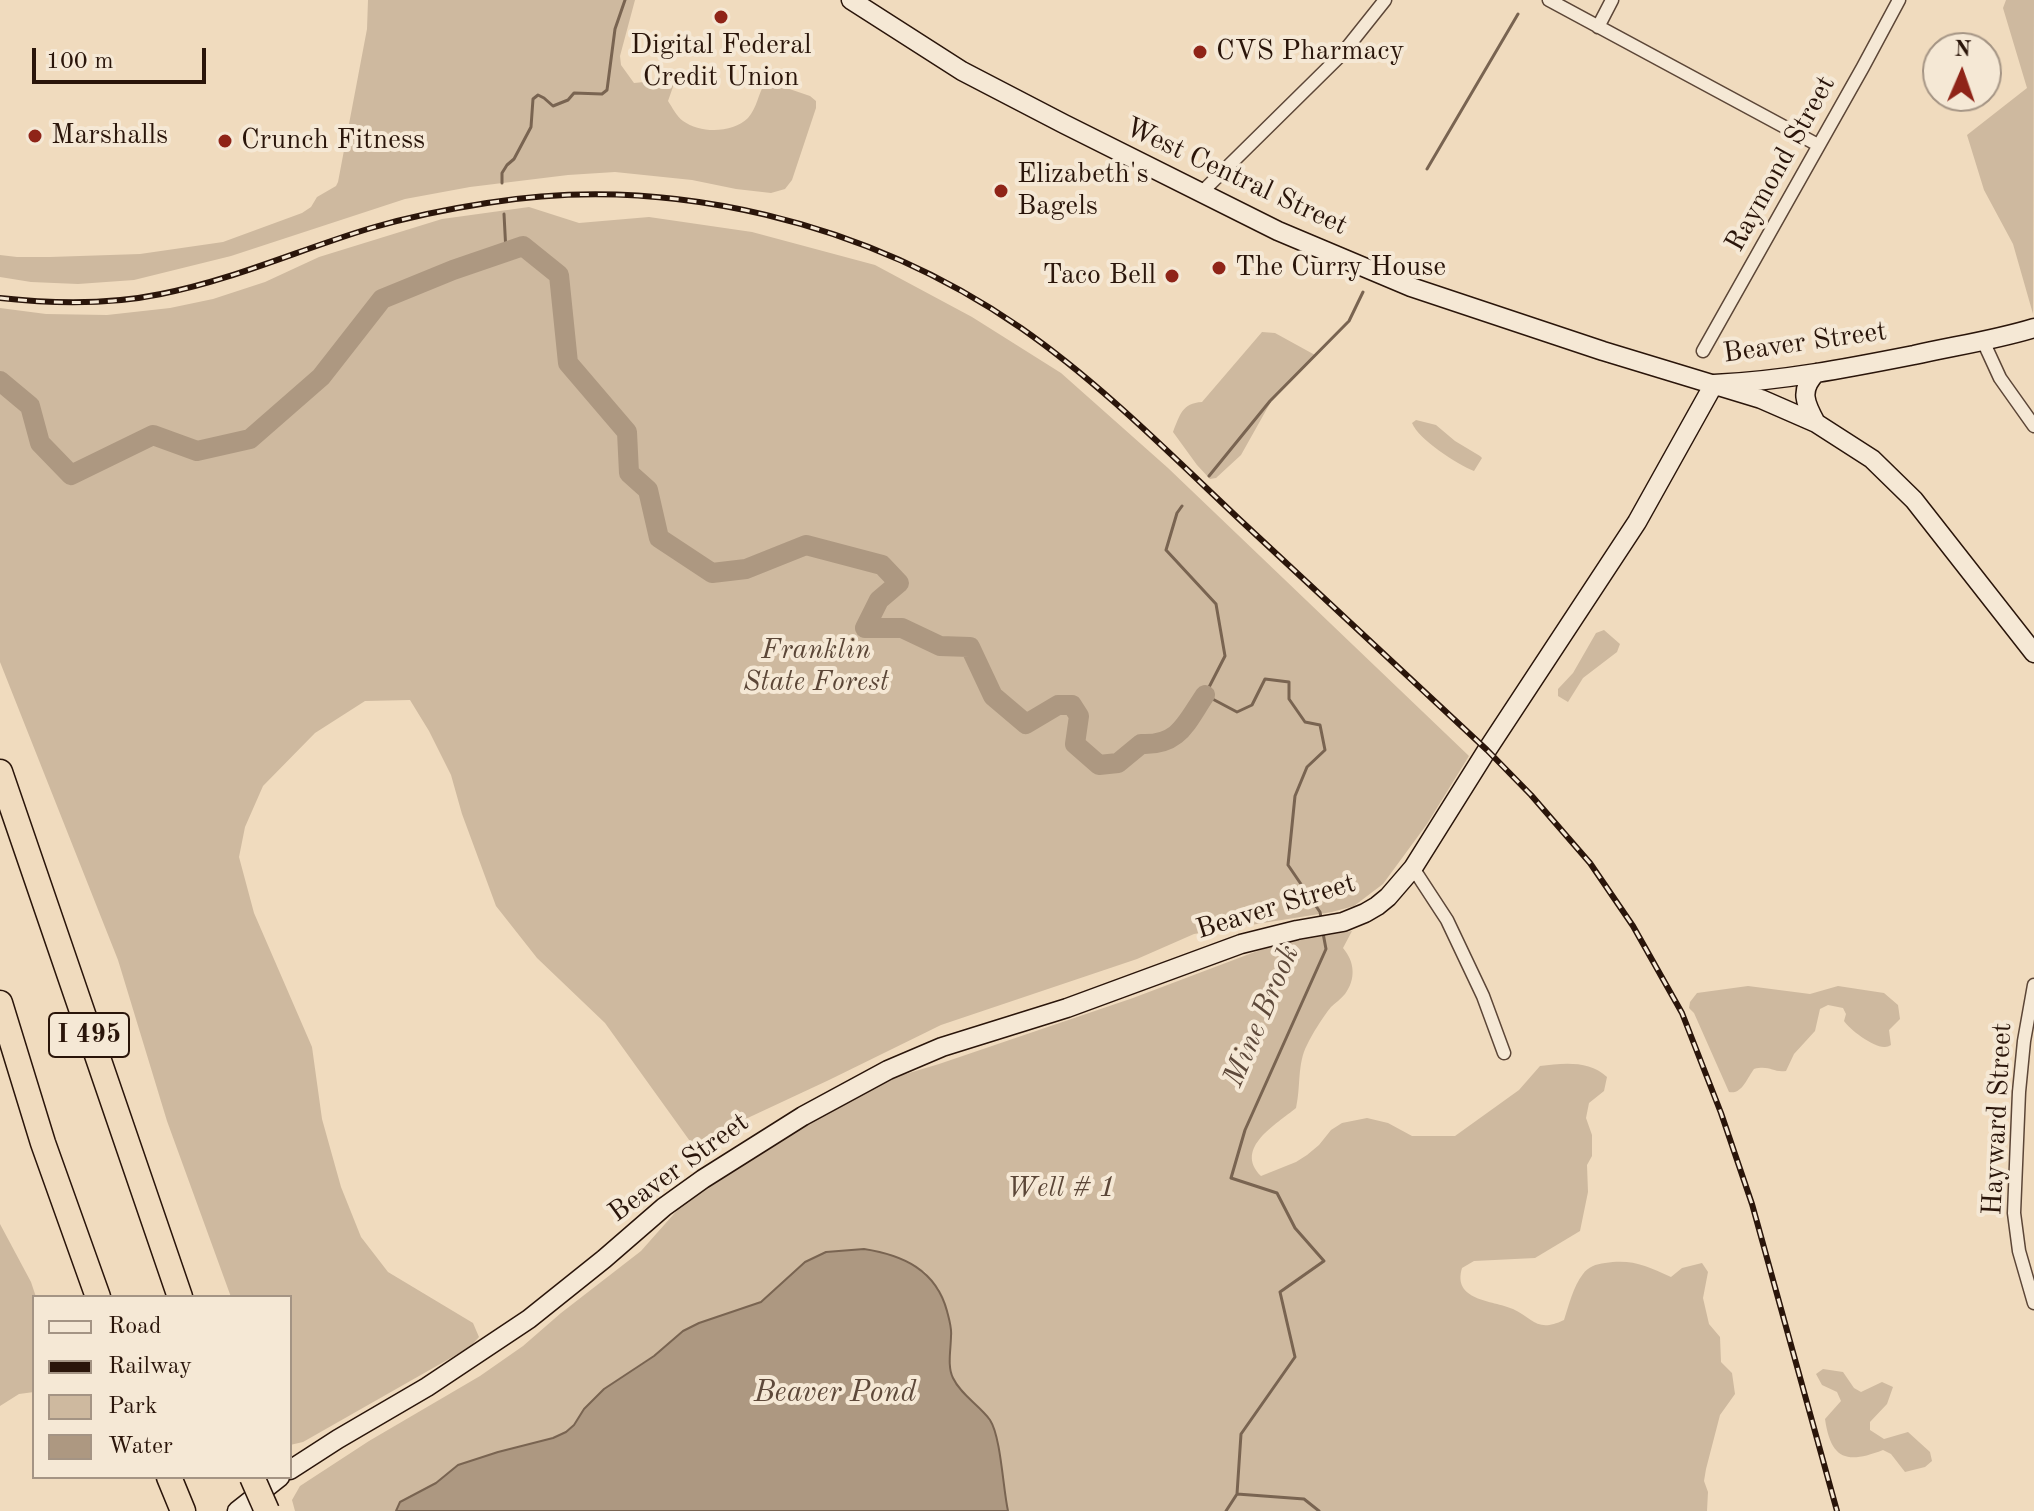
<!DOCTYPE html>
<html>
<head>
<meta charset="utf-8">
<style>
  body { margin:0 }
  #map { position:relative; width:2034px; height:1511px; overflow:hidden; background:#f0dbbe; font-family:"Old Standard TT",serif }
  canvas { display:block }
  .legend { position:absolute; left:32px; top:1295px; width:260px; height:184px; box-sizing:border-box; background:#f5e8d5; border:2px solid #a49484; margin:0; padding:10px 14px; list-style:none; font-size:24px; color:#2a150a }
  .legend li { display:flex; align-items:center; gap:16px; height:40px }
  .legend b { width:40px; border:2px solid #a49484 }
  .north { position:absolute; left:1922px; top:32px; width:80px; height:80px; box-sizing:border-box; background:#f5e8d5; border:2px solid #a49484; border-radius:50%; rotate:2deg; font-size:22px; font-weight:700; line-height:32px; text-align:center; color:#2a150a }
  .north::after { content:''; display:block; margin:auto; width:28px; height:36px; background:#8f2418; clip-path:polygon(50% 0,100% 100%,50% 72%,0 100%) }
  .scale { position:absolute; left:32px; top:48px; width:174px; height:36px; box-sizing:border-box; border:4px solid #2a150a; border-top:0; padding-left:10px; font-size:24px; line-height:28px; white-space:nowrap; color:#2a150a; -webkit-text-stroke:6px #f5e8d5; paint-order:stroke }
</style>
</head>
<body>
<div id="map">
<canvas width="2034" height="1511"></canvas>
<ul class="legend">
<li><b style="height:10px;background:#f5e8d5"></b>Road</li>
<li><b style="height:10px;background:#2a150a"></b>Railway</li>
<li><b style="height:22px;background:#ceb99f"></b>Park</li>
<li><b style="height:22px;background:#ad9881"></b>Water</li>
</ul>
<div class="north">N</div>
<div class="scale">100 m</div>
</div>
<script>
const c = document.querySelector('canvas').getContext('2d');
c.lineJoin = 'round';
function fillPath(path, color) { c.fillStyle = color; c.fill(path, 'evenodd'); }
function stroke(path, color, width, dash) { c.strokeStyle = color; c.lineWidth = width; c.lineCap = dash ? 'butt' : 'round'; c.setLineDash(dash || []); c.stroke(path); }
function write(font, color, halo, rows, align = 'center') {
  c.font = font + ' "Old Standard TT",serif'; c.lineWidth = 8; c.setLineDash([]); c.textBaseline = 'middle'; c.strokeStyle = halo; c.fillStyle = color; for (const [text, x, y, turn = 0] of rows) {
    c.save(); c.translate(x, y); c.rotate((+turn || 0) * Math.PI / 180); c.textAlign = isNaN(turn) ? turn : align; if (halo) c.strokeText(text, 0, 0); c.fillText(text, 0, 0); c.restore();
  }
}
const green = new Path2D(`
  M368,0H635L620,56L621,65L634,83L655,81L668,70L672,71L674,84L668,101C672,107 677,117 683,121C701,134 733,133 748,118C757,108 758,94 765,83L769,82L810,96L816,101V108L792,180L785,189L771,193L736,189L692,180L615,172L568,175L470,187L405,199L231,256L134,280L78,284L31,282L0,277V255L17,257H50L140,254L223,242L302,213L311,207L317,197L336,186L338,182L367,29Z
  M2006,0H2034L2033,314L2013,244L1984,190L1967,135L2027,88L2003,8Z
  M529,207L579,223L649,217L752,232L875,265L972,317L1061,373L1168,468L1469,756L1427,824L1383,884L1354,906L1332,912L1194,934L1137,959L941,1025L829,1080L692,1144L605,1023L537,958L496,906L462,814L451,775L429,731L410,700L365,701L315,733L263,786L245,827L239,857L254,913L312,1047L322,1119L341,1187L361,1237L388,1272L473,1323L479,1337L470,1347L303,1442L290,1445V1297H231L167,1121L118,960L0,662V308L46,314L107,315L170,308L213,299L265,282L319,257L442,219Z
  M1262,332L1275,333L1315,355L1273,398L1241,455L1216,478L1210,479L1197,465L1173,432C1180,415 1182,403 1202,402Z
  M1416,420L1436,425L1455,441L1480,456L1482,458L1474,471C1457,464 1419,440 1412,423Z
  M1604,630L1620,644L1617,652L1583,678L1568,702L1558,696V689L1573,673L1596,633Z
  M1352,931L1343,948C1355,962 1356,979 1345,994C1341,999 1335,1003 1331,1007C1322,1018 1313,1033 1307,1045C1297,1064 1301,1087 1296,1108C1277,1124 1233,1148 1261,1176L1296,1162L1307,1155L1319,1145L1331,1130L1342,1123L1367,1118L1388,1123L1412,1136H1455L1519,1090L1540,1066C1563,1063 1589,1060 1607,1077L1604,1091L1589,1103L1586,1118L1592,1135V1156L1587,1165L1588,1192L1580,1231L1535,1258L1474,1261L1462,1268C1452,1301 1492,1300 1513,1309C1534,1319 1537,1333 1564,1320C1569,1305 1573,1287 1583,1274C1588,1267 1596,1264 1605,1263C1633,1259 1646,1266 1671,1277L1682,1268L1702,1263L1708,1272L1703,1298L1709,1324L1720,1337L1721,1362L1732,1373L1735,1394L1720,1415L1706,1469L1704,1481L1708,1492L1707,1511H1008L996,1438L978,1406L963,1392L952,1377L950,1361L952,1333L945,1303L939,1289L925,1272L907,1262L888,1255L864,1249L826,1252L805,1262L761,1302L699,1323L683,1331L654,1356L636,1367L584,1409L574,1425L566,1432L553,1438L498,1452L458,1465L436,1483L401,1502L396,1511H295L292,1500L300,1486L369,1441L480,1376L523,1346L561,1313L641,1251L688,1198L840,1104L899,1076L939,1064L1133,998L1252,953L1278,944Z
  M1748,986L1810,994L1838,986L1884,993L1898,1005L1900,1019L1889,1030L1891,1045C1889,1046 1887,1047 1885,1047C1874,1048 1849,1029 1844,1021L1846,1014L1843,1008L1828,1005L1820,1009L1815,1031L1794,1054L1786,1071C1773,1073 1770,1065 1754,1069C1747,1078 1742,1095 1729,1092L1694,1013L1689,1008L1690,1002L1697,993Z
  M0,1224L31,1282L36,1297H34V1392L19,1394L0,1406Z
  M1823,1369L1843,1372L1854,1388L1861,1392L1882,1382L1893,1387L1887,1404L1870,1422V1430L1884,1439L1908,1432L1930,1452L1932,1461L1925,1467L1905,1472L1891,1454L1883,1450C1847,1464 1831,1460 1825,1419L1841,1401L1837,1392L1822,1385L1816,1374Z`);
const water = new Path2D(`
  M864,1249C903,1255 936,1270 947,1311C949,1319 952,1328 951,1336C951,1349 947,1366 953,1378C961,1395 979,1405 990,1420C1001,1437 1003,1489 1008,1511H396L400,1502L436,1483L458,1465L498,1452L553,1438L566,1432L574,1425L584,1409L604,1389L654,1356L683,1331L699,1323L761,1302L805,1262L826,1252Z`);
const stream = new Path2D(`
  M1427,169L1518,14
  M502,183V173L507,165L514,159L531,127L533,99L538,95L544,98L553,106L568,100L574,93L602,94L607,90L615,29L625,0
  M504,214L506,252
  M1209,476L1270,401L1349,321L1363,292
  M1182,506L1177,513L1166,550L1216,604L1225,656L1205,695L1237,712L1252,705L1265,679L1289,682V699L1305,722L1320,725L1325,750L1307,767L1295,796L1288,865L1320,912L1321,917
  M1226,1511L1237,1494
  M1319,1511L1304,1499L1237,1494L1241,1434L1295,1357L1280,1292L1324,1261L1295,1228L1277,1193L1231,1178L1245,1130L1326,949L1323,933`);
const river = new Path2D(`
  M0,381L30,406L40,443L71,475L153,435L197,451L250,439L321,377L382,299L453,270L523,246L559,275L568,363L627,432L629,473L648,490L659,538L712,573L746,569L806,545L882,565L899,583L879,600L865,628H902L940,646L970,647L993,696L1026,724L1058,705H1072L1079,716L1075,744L1099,765L1118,763L1141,744C1179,746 1186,723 1205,695`);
const street = new Path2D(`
  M1549,0L1818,145
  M1598,27L1612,0
  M1201,193L1342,54L1385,0
  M1983,341L2000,378L2034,426
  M1703,351L1863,67L1899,0
  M1413,868L1447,920L1483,996L1504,1053
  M2034,985L2024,1041L2019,1092L2014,1213L2019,1251L2034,1303`);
const secondary = new Path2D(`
  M851,0L962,71L1064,124L1278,231L1411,287L1603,351L1761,399L1816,423L1872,459L1914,500L2034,653
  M1816,423C1805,403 1799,390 1816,373
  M290,1470L338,1439L427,1387L529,1319L604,1259L664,1207L703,1179L803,1116L888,1070L942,1047L1067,1008L1241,944L1297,930L1343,922L1365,913L1377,906L1388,897L1413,868L1487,750L1637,522L1714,384C1782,381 1848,368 1914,355C1954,346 1995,340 2034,328
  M237,1511L280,1477`);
const highway = new Path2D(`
  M0,772L180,1297
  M0,1003L43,1143L98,1297
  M169,1477L183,1511`);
const rail = new Path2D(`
  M0,298C54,304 108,305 161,294C233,280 301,249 371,228C409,217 448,209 487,203C671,173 869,223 1021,328C1100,383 1168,452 1238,518C1321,595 1404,673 1487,750L1531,795L1590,863L1633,926L1682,1013L1721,1113L1752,1204L1837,1511`);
const highwayBridge = new Path2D(`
  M252,1477L267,1511`);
const markers = [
  [721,17,8,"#8f2418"],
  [1200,52,8,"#8f2418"],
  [35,136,8,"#8f2418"],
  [225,141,8,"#8f2418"],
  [1001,191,8,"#8f2418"],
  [1219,268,8,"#8f2418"],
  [1172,276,8,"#8f2418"]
];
const shields = [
  [89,1035,80]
];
const shieldNames = [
  ["I 495",89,1035]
];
const poiNames = [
  ["Digital Federal",721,46,"center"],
  ["Credit Union",721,78,"center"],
  ["CVS Pharmacy",1216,52],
  ["Marshalls",51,136],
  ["Crunch Fitness",241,141],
  ["Elizabeth's",1017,175],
  ["Bagels",1017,207],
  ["The Curry House",1235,268],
  ["Taco Bell",1156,276,"right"]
];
const streetNames = [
  ["Raymond Street",1781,164,-61],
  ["West Central Street",1236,177,25],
  ["Beaver Street",1805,343,-8],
  ["Beaver Street",1276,907,-17],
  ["Hayward Street",1998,1119,-87],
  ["Beaver Street",679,1168,-36]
];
const parkNames = [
  ["Franklin",816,651],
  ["State Forest",816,683],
  ["Well # 1",1061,1189]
];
const waterNames = [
  ["Mine Brook",1262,1016,-67],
  ["Beaver Pond",835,1393]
];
fillPath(green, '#ceb99f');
fillPath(water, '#ad9881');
stroke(water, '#796451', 2);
stroke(stream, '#796451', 3);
stroke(river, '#ad9881', 20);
stroke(street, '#5c4637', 15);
stroke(secondary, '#2a150a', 21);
stroke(highway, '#2a150a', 27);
stroke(street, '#f5e8d5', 12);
stroke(secondary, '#f5e8d5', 18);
stroke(highway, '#f0dbbe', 24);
stroke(rail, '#2a150a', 6);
stroke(rail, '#f5e8d5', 3, [9]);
stroke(highwayBridge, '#2a150a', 27, []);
stroke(highwayBridge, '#f0dbbe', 24);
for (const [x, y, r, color] of markers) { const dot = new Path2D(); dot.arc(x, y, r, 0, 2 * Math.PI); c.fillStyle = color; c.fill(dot); stroke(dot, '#f5e8d5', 3); }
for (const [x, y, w] of shields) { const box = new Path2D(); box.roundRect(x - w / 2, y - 22, w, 44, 6); c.fillStyle = '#f5e8d5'; c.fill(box); stroke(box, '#2a150a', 2); }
write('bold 26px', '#2a150a', null, shieldNames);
write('28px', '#2a150a', '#f5e8d5', poiNames, 'left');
write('28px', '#2a150a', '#f5e8d5', streetNames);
write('italic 28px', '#5b4637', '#f5e8d5', parkNames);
write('italic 30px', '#5e493a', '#f5e8d5', waterNames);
</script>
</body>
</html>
